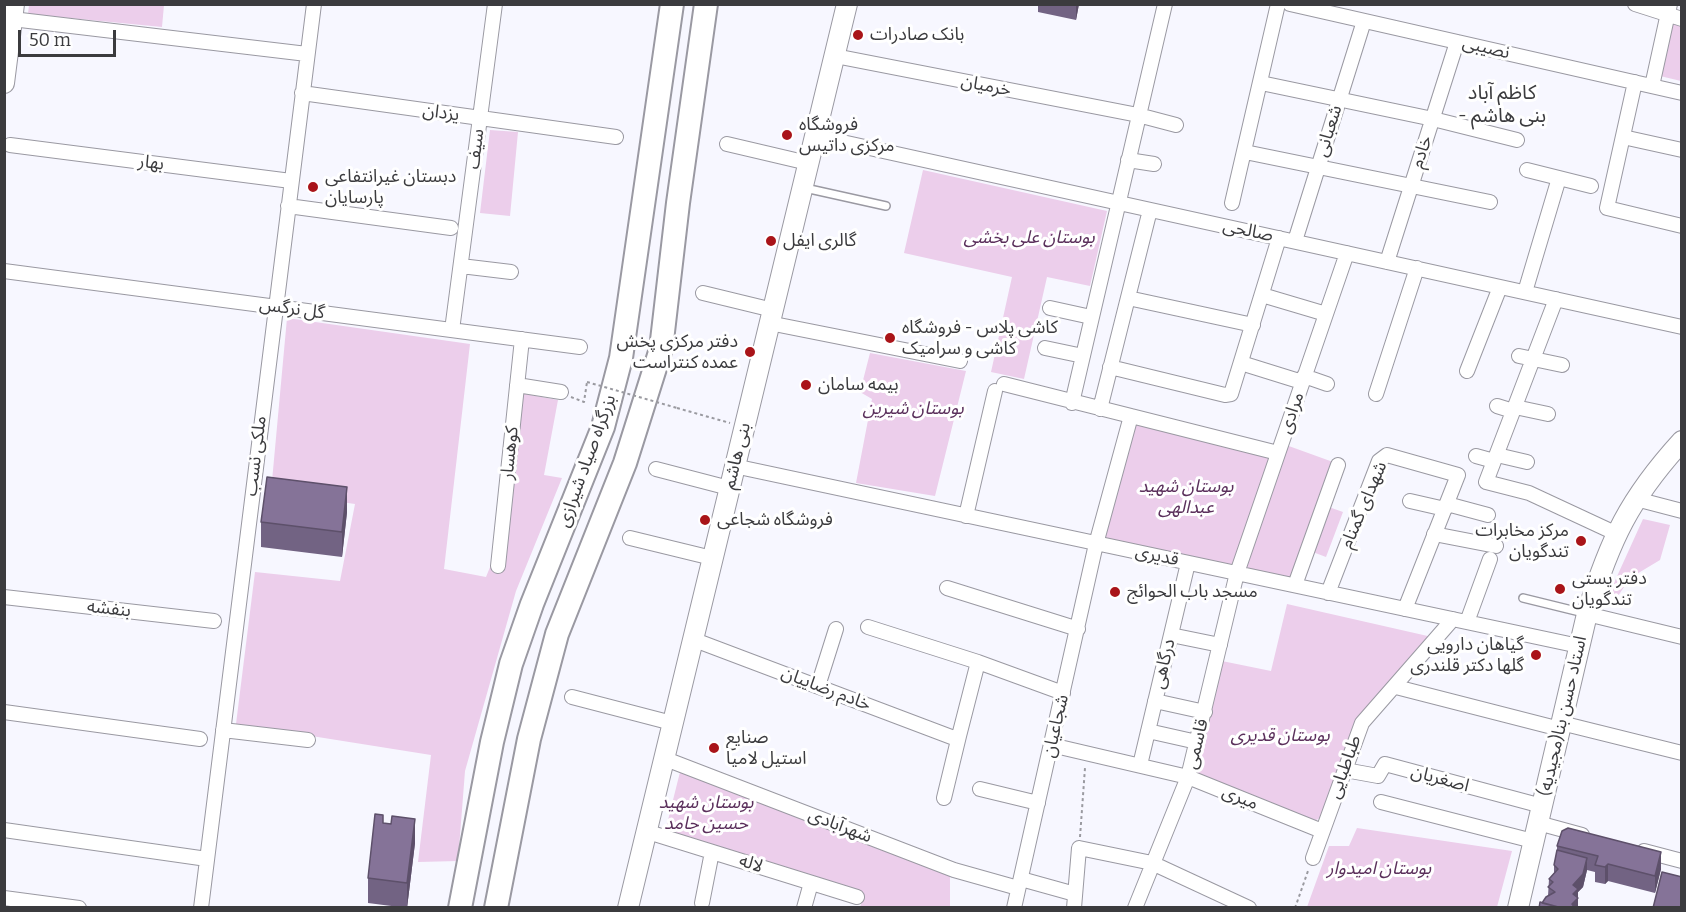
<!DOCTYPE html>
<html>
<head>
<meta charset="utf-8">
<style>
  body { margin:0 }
  #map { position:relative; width:1686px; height:912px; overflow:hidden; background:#f7f7ff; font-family:Bitter,serif }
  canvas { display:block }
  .frame { position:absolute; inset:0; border:6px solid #3b3b3e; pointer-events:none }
  .scale { position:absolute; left:18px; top:30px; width:98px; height:27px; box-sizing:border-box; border:3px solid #3b3b3e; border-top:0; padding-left:8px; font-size:18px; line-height:21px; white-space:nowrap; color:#3b3b3e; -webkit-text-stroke:4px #fff; paint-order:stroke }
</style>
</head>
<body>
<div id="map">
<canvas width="1686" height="912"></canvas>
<div class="frame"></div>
<div class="scale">50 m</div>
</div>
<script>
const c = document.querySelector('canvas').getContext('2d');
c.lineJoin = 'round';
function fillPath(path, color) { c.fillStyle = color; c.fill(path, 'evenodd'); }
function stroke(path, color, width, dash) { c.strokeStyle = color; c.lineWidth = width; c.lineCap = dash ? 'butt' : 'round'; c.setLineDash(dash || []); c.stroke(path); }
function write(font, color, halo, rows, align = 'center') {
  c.font = font + ' Bitter,"Noto Sans Arabic",serif'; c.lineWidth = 6; c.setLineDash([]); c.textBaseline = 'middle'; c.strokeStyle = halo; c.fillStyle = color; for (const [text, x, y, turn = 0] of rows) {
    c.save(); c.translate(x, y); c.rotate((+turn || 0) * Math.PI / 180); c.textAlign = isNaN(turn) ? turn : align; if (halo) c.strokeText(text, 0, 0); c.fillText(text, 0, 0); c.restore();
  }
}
const green = new Path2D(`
  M29,5H164L162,27L28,14Z
  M1674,20L1681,24V81L1660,76Z
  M490,130L518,132L510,216L480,213Z
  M923,170L1107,211L1090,286L1047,277L1024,379L991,372L1012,277L904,253Z
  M287,318L470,344L444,569L486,577L509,520L520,393L558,400L544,475L562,478L516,591L465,771L458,861L418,862L431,755L236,724L255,572L340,581L355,504L271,492Z
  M870,353L966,371L935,496L856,483L872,399L860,392Z
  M1133,420L1272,456L1233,570L1102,541Z
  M1286,445L1333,462L1291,580L1243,569Z
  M1326,506L1343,512L1326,557L1310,551Z
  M1643,519L1670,525L1660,560L1630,578L1618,596L1609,594Z
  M1287,604L1432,637L1357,723L1323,816L1313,822L1193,772L1222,661L1271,671Z
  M680,772L950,875V907H860L864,895L665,832Z
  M1357,828L1512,851L1497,907H1307L1329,846H1349Z`);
const path = new Path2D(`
  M571,397L584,402L587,382
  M677,408L730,423
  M1080,837L1085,768
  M1295,908L1308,871`);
const service = new Path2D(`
  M805,188L886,206
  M1523,598L1584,613`);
const minor = new Path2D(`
  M1290,4L1682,93
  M1635,4L1682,19
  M12,19L307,54
  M835,56L1138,115L1176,125
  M1635,82L1607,208L1682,226
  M1261,83L1433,119L1517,140
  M1652,86L1670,4
  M302,93L616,137
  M815,136L1682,327
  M1623,137L1682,150
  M727,144L808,163
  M10,145L291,181
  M1245,152L1490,202
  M1128,160L1154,164
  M1527,170L1591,186
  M1232,203L1278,4
  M288,206L451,228
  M1295,241L1364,21
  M1387,262L1457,42
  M461,266L511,272
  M4,271L580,347
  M1525,292L1559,178
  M703,293L773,310
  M1262,295L1326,314
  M1128,298L1253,325
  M1556,299L1486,482L1529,493L1615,533
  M1050,308L1091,317
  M769,323L960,361
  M452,330L495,4
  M1045,348L1083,356
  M1519,356L1562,365
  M1241,363L1302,382
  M1110,367L1225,395L1231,394L1279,238
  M1467,371L1500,287
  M1304,376L1327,384
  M1004,384L1278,453
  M517,385L561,392
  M1376,394L1417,268
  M1072,403L1165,4
  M1497,406L1513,411
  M1515,407L1548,414
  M1100,409L1150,210
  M1497,455L1527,462
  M1476,456L1494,461
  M734,466L1579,646
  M656,469L729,488
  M1636,499L1682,511
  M1410,501L1445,509
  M1447,504L1488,515
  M966,516L995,391
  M1434,534L1496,546
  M630,538L712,558
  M498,566L522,339
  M1295,585L1338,465
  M947,588L1078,629
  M1328,593L1379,461L1387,455L1458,475L1405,609
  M4,597L214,621
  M1587,614L1682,637
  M1467,622L1490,559
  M868,627L978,662L1063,693
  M1171,635L1220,645
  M692,639L954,738L959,736L978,662
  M818,686L836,629
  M1396,687L1560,729
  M572,697L672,723
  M1155,701L1205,712
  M4,712L200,739
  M1561,723L1682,753
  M223,730L308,740
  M1148,731L1197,742
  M1051,745L1188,777L1322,831
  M663,758L954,870L1018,888
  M1140,765L1188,563
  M1345,770L1378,776L1385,764L1542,806
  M980,789L1038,803
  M944,798L959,736
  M1381,802L1533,841
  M1538,823L1582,835
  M4,830L207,859
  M645,831L857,897
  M1644,851L1682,861
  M1313,858L1362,723L1453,619
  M1021,879L1075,894
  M4,898L79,908
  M702,903L712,852
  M201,908L314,4
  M804,908L811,883
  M1014,908L1096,544L1131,416
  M1074,908L1079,848L1152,863L1249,908
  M1135,908L1188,777L1237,573L1347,253`);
const secondary = new Path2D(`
  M4,83L14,4
  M628,908L847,4
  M1518,908L1587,614C1610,540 1629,499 1682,441`);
const trunk = new Path2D(`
  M460,908L492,742L511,664L532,604L603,427L621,358L672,4
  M496,908L529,739L557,634L625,463L661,349L678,203L706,4`);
const pathBridge = new Path2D(`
  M587,382L677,408`);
const wall = new Path2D(`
  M1038,4H1079L1076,20L1038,12Z
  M347,512L342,557L261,547V522Z
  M383,823L415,843L407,908L368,903V878Z
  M1557,846L1661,869L1655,893L1608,881L1605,884L1595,882V872L1587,870L1583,887L1578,892V908L1542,903L1548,896L1549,879L1554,873V865L1557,850Z`);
const shadedWall = new Path2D(`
  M1076,4H1079L1076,20Z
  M347,487V512L342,557V532Z
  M415,819V843L407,908V883Z
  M1661,852V869L1655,893V876Z
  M1587,858V870L1583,887L1578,892V908H1572L1573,885Z
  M1608,864V881L1605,884V867Z`);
const building = new Path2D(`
  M267,477L347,487L342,532L261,522Z
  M375,814L383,815V823L391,824L392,816L415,819L407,883L368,878Z
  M1568,828L1661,852L1655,876L1608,864L1605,867L1595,865L1598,856L1557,846L1562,831Z
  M1557,850L1587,858L1583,874L1573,885L1578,889L1573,894L1578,898L1572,904L1575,908H1562L1542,903L1546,897L1555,892L1548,887L1553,882L1549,879L1558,869L1554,865Z
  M1662,872L1682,877V908H1653Z
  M1540,902L1562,908H1539Z`);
const markers = [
  [858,35,6,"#a91419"],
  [787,135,6,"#a91419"],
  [313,187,6,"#a91419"],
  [771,241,6,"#a91419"],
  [890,338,6,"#a91419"],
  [750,352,6,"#a91419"],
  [806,385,6,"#a91419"],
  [705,520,6,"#a91419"],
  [1581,541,6,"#a91419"],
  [1560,589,6,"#a91419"],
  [1115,592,6,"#a91419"],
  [1536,655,6,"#a91419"],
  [714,748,6,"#a91419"]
];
const poiNames = [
  ["بانک صادرات",870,35],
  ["فروشگاه",799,125],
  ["مرکزی داتیس",799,146],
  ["دبستان غیرانتفاعی",325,177],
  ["پارسایان",325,198],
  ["گالری ایفل",783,241],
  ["کاشی پلاس - فروشگاه",902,328],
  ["کاشی و سرامیک",902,349],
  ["دفتر مرکزی پخش",738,342,"right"],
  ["عمده کنتراست",738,363,"right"],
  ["بیمه سامان",818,385],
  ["فروشگاه شجاعی",717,520],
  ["مرکز مخابرات",1569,531,"right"],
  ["تندگویان",1569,552,"right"],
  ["دفتر پستی",1572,579],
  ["تندگویان",1572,600],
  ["مسجد باب الحوائج",1127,592],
  ["گیاهان دارویی",1524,645,"right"],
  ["گلها دکتر قلندری",1524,666,"right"],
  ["صنایع",726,738],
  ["استیل لامیا",726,759]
];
const streetNames = [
  ["نصیبی",1486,48,13],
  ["خرمیان",986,86,11],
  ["یزدان",441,113,8],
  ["شعبانی",1329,131,-73],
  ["سیف",476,149,-83],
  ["خادم",1422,152,-72],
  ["بهار",151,163,7],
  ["صالحی",1248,231,12],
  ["گل نرگس",292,309,8],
  ["مرادی",1292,413,-71],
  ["کوهسار",510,453,-84],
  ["ملکی نسب",256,456,-83],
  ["بنی هاشم",737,456,-76],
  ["بزرگراه صیاد شیرازی",587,461,-70],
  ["شهدای گمنام",1364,505,-67],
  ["قدیری",1157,556,12],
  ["بنفشه",109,609,6],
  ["درگاهی",1164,664,-77],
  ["خادم رضاییان",826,689,21],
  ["استاد حسن بنا(مجیدیه)",1563,716,-77],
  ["شجاعیان",1056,726,-77],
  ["قاسمی",1197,744,-76],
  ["طباطبایی",1345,767,-70],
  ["اصغریان",1440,779,15],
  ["میری",1240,798,22],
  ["شهرآبادی",840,826,21],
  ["لاله",751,864,18]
];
const parkNames = [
  ["بوستان علی بخشی",1029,238],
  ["بوستان شیرین",913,409],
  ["بوستان شهید",1186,487],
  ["عبدالهی",1186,508],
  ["بوستان قدیری",1280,736],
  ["بوستان شهید",706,803],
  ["حسین جامد",706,824],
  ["بوستان امیدوار",1379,869]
];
const neighbourhoodNames = [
  ["کاظم آباد",1502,93],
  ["- بنی هاشم",1502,116]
];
fillPath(green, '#ecceeb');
stroke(service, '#9a99a2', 10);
stroke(minor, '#9a99a2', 16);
stroke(secondary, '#9a99a2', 22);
stroke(trunk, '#9a99a2', 26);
stroke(path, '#9a9aa0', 2, [3, 3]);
stroke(service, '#fff', 7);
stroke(minor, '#fff', 14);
stroke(secondary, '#fff', 20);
stroke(trunk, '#fff', 22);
stroke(pathBridge, '#9a9aa0', 2, [3, 3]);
fillPath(wall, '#726383');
fillPath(shadedWall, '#5d506a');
fillPath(building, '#857398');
stroke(building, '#5d506a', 1.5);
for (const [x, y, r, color] of markers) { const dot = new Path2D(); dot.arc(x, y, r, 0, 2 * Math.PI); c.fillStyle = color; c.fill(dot); stroke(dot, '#fff', 2); }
write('18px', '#3b3b3e', '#fff', poiNames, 'left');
write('18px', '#3b3b3e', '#fff', streetNames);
write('italic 18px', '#5b305c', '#fff', parkNames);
write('20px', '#3b3b3e', '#fff', neighbourhoodNames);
</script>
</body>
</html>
